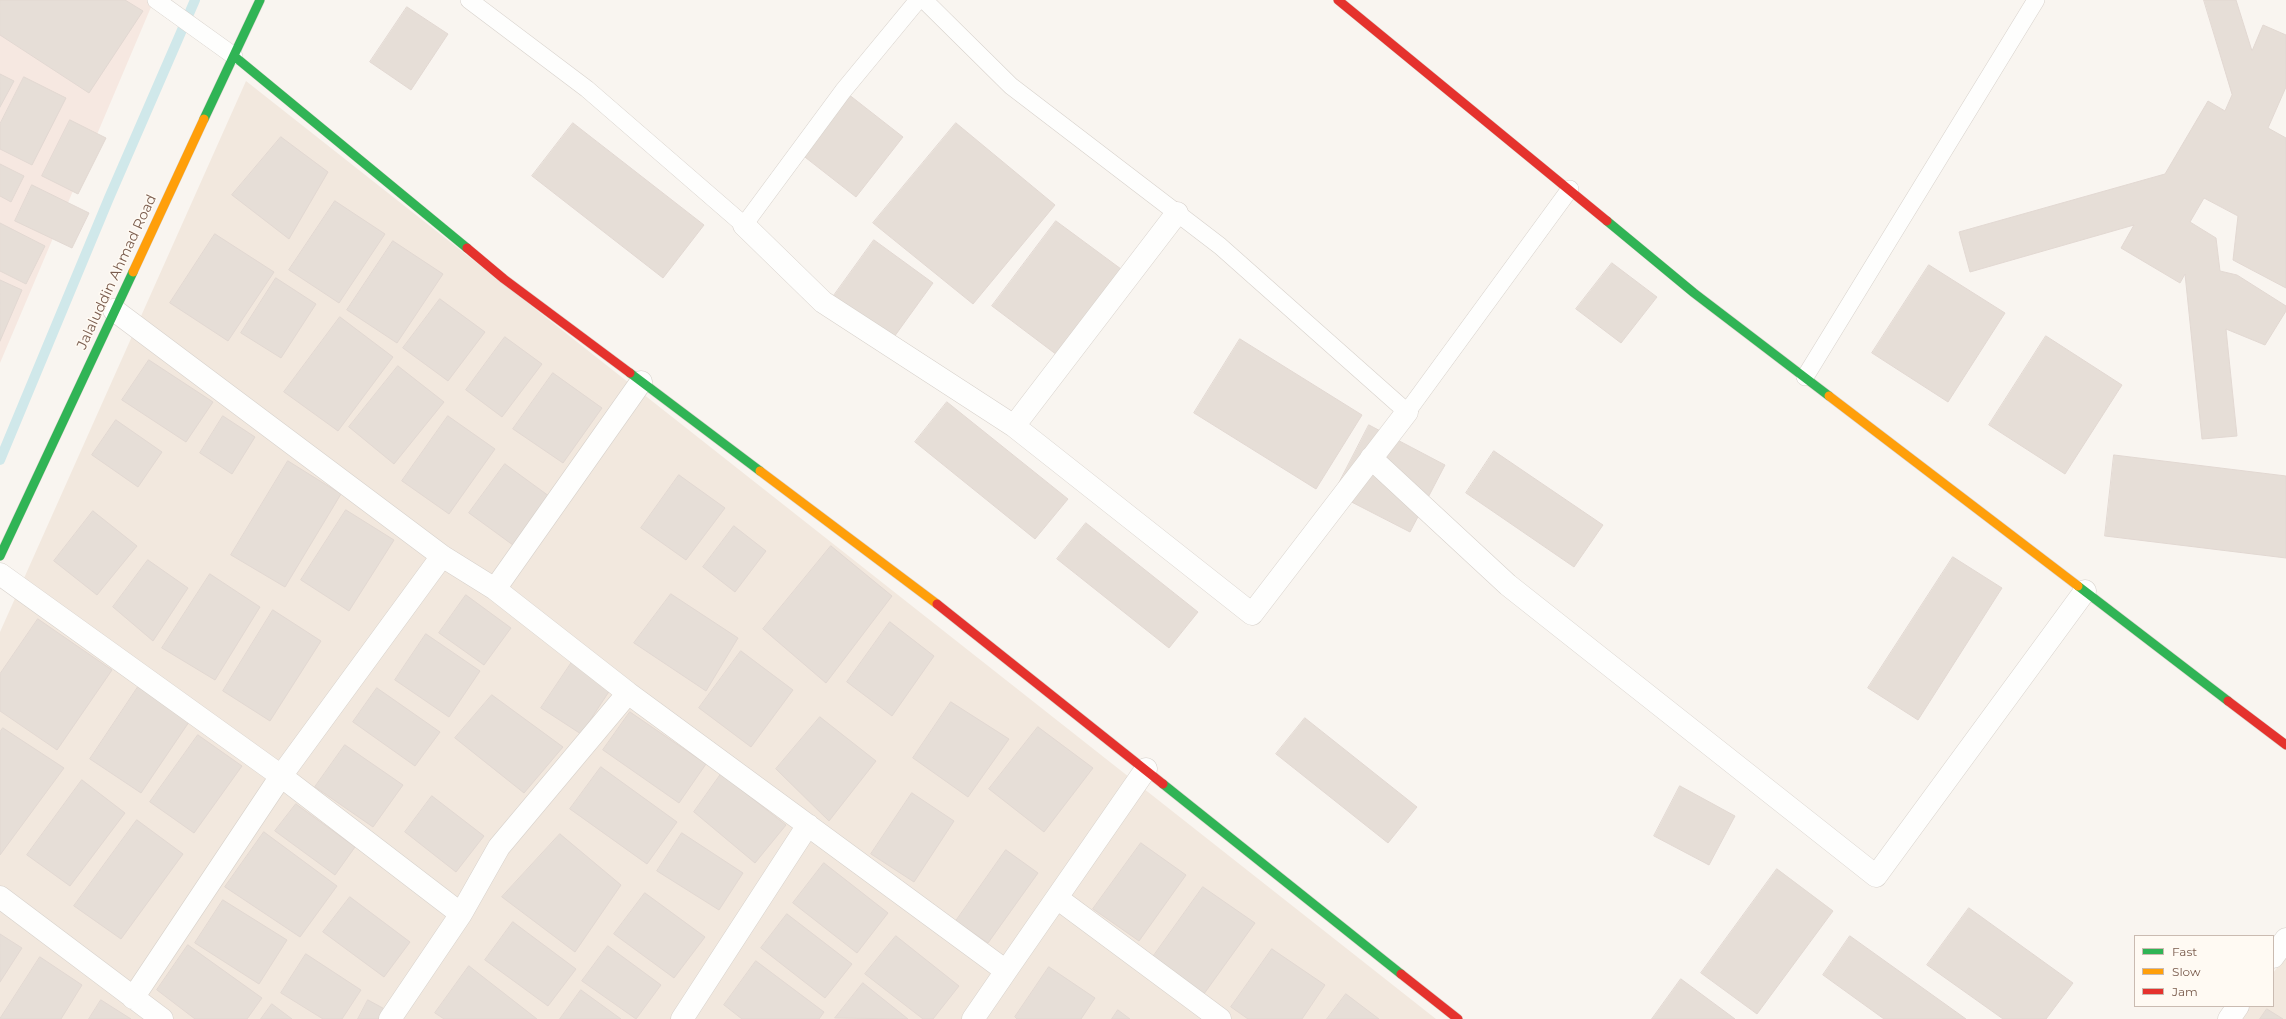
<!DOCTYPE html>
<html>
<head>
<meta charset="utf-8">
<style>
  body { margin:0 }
  #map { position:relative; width:2286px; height:1019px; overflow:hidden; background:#f9f5f0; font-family:Montserrat,sans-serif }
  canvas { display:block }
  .legend { position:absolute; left:2134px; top:935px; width:140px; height:72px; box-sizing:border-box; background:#fffaf3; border:1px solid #cabbb1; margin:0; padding:5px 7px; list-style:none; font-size:12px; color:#7a5c4d }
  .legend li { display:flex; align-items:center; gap:8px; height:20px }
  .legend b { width:20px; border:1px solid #cabbb1 }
</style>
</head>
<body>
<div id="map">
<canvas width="2286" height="1019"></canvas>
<ul class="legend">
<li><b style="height:5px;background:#30b455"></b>Fast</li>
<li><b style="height:5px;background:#ff9f0a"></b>Slow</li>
<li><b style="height:5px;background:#e5322d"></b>Jam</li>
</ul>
</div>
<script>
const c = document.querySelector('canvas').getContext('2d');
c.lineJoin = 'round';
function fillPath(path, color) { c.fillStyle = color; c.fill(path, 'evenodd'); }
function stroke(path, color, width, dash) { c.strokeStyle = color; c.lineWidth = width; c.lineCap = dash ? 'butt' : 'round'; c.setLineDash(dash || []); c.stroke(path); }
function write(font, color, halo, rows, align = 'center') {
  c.font = font + ' Montserrat,sans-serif'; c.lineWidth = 3; c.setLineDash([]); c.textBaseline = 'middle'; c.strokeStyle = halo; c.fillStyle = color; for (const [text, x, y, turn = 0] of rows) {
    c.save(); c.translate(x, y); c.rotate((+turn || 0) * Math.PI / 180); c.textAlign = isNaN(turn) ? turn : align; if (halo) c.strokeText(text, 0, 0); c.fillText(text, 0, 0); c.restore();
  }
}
const residential = new Path2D(`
  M246,81L1436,1019H0V632Z
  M2286,956V1019H2239L2248,1006H2273V973Z`);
const commercial = new Path2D(`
  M0,0H154L0,363Z`);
const stream = new Path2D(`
  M0,460L109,198L195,0`);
const building = new Path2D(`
  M0,0H125L143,11L89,93L0,35Z
  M2204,0H2236L2252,51L2263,25L2286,35V87L2268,128L2286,138V288L2233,260L2238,216L2204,198L2190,222L2216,238L2220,271L2237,275L2286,306V311L2265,345L2226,329L2237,436L2202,439L2185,274L2180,283L2121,248L2134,225L1970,272L1959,232L2165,174L2208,101L2225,111L2232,95Z
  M407,7L448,34L411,90L370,62Z
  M0,74L14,81L0,107Z
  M24,77L66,98L32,165L0,149V124Z
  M848,94L903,137L856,197L801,154Z
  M70,120L106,138L78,194L42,176Z
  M573,123L704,225L663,278L532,176Z
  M956,123L1055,205L973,304L873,223Z
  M281,137L328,172L289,239L232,195Z
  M0,164L24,176L11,202L0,196Z
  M32,185L89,213L72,248L15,221Z
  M335,201L385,234L339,303L289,270Z
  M1056,221L1121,269L1057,355L992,306Z
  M0,223L45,246L26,284L0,271Z
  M215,234L274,272L228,341L170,303Z
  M874,240L933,283L889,344L830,301Z
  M393,241L443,274L397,343L347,310Z
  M1612,263L1657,297L1621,343L1576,309Z
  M1929,265L2005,313L1948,402L1872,353Z
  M276,278L316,304L281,358L241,333Z
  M0,280L22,290L0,341Z
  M440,299L485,332L448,381L403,348Z
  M340,317L393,357L338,431L284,392Z
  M2046,336L2122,385L2065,474L1989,425Z
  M505,337L542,364L502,417L466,390Z
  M1240,339L1362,415L1316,489L1194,413Z
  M149,360L213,402L186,442L122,400Z
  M398,366L444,402L394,464L349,427Z
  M553,373L602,408L563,463L513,429Z
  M947,402L1068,499L1035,539L915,442Z
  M223,416L255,437L232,474L200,453Z
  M448,416L495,449L449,514L402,481Z
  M116,420L162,452L138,487L92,455Z
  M1369,425L1445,465L1410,532L1334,493Z
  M1494,451L1603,525L1574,567L1466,493Z
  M2114,455L2286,476V558L2105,536Z
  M288,461L341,494L285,587L231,555Z
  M505,464L553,499L517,548L469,513Z
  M679,475L725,508L686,560L641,528Z
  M346,510L394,540L349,611L301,580Z
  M93,511L137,546L97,595L54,561Z
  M1086,523L1198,612L1169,648L1057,559Z
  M734,526L766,551L735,592L703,567Z
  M831,546L892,596L826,683L763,629Z
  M1953,557L2002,588L1918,720L1868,688Z
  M148,560L188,588L153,641L113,607Z
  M210,574L260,607L215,680L162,648Z
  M671,594L738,638L706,691L634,643Z
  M466,595L511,628L484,665L439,633Z
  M273,610L321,641L270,721L223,691Z
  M38,619L112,670L57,750L0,711V674Z
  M890,622L934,656L892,716L847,682Z
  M426,634L480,671L449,717L395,680Z
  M741,651L793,690L751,747L699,708Z
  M572,662L612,687L581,734L541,708Z
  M138,687L189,722L141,793L90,759Z
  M377,688L440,732L415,766L353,722Z
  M492,695L563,747L524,793L455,738Z
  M951,702L1009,739L968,797L913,758Z
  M630,712L706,764L679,803L603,750Z
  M820,717L876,761L829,821L776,769Z
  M1305,718L1417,807L1388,843L1276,754Z
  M1038,727L1093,768L1044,832L989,789Z
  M3,728L64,768L0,855V732Z
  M198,735L242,766L194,833L150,802Z
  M345,745L403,785L373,827L315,787Z
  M601,767L677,822L647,864L570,809Z
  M721,774L786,825L755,863L694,812Z
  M82,780L125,813L70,886L27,855Z
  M1680,786L1735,816L1709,865L1654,836Z
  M912,793L954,821L914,882L871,854Z
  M432,796L484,836L456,872L405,832Z
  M296,804L355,847L335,875L275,831Z
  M137,820L183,854L121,939L74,906Z
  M264,832L337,886L300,937L225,887Z
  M682,833L743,873L719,910L657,871Z
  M560,834L621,885L575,952L502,897Z
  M1141,843L1186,875L1139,941L1093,909Z
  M1006,850L1038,873L988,943L956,921Z
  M824,863L888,913L857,953L793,903Z
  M1777,869L1833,911L1757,1014L1701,973Z
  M1203,887L1255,923L1201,998L1150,961Z
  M645,893L705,937L674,978L614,934Z
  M350,897L410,942L384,977L323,932Z
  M223,900L287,940L259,984L195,943Z
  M1969,908L2073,983L2046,1019H2003L1927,965Z
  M787,914L852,964L825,998L761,948Z
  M513,922L576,969L548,1006L485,960Z
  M0,934L22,948L0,982Z
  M896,936L959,986L933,1019H923L865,974Z
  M1850,936L1966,1019H1884L1823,975Z
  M188,945L262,998L247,1019H195L157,990Z
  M608,946L661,985L636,1019L582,981Z
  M1272,949L1325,985L1302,1019H1248L1231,1007Z
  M306,954L361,990L342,1019H323L281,993Z
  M40,957L82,985L61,1019H0Z
  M756,961L824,1012L819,1019H742L724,1005Z
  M469,966L537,1019H444L435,1013Z
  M1049,967L1095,998L1081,1019H1017L1015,1017Z
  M1681,979L1735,1019H1652Z
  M863,983L908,1019L835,1018Z
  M581,990L621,1019H560Z
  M1346,994L1379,1019H1327Z
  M101,1000L131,1019H89Z
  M368,1000L390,1012L387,1019H358Z
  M272,1004L292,1019H261Z
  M2267,1009L2283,1019H2260Z
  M1118,1010L1130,1019H1112Z`);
const lane = new Path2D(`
  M156,0L234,56
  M469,0L587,89L744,225L843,91L918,0
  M924,0L1011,86L1220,246L1407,412L1570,189
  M1805,377L2036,0`);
const street = new Path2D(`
  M1177,213L1014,426L1252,614L1407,412
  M744,225L823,302L1014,426
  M114,310L442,556L495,589L628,693L1006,971L973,1019
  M1371,458L1508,585L1876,876L2085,591
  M0,574L281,776L461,914
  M495,589L641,382
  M0,897L162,1019
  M1057,898L1220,1019
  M2273,957L2286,939
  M1006,971L1146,769
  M133,998L281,776L442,556
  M390,1019L461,914L499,847L628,693
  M682,1019L808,825
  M2229,1019L2238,1006`);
const fast = new Path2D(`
  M234,56L467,248
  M204,119L260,0
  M1607,221L1694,293L1829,396
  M630,373L760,471
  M0,556L133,272
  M2078,586L2228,701
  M1163,784L1401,974`);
const slow = new Path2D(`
  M133,272L204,119
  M1829,396L2078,586
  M760,471L937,604`);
const jam = new Path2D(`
  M1338,0L1607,221
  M467,248L504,279L630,373
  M937,604L1163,784
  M2228,701L2286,745
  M1401,974L1458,1019`);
const streetNames = [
  ["Jalaluddin Ahmad Road",117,272,-65]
];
fillPath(residential, '#f2e8de');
fillPath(commercial, '#f6e8e1');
stroke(stream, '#d0e8ea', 10);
fillPath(building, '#e6ded7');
stroke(building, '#e2d8d2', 1);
stroke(lane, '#d7d1cb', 18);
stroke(street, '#d7d1cb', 23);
stroke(fast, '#d9d2cb', 10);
stroke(slow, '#d9d2cb', 10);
stroke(jam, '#d9d2cb', 10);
stroke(lane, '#fefefd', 17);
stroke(street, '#fefefd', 22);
stroke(fast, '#30b455', 9);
stroke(slow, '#ff9f0a', 9);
stroke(jam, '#e5322d', 9);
write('14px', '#7a5c4d', '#fffaf3', streetNames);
</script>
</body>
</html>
